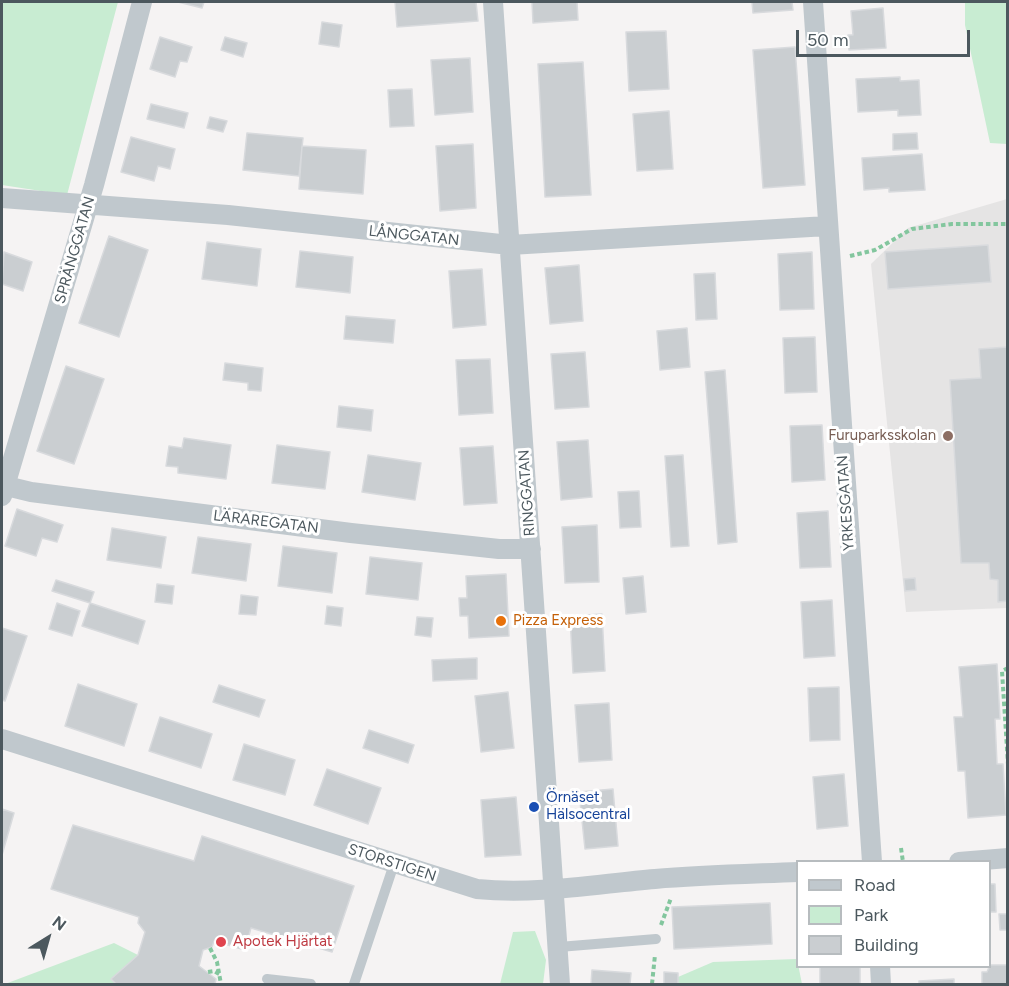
<!DOCTYPE html>
<html>
<head>
<meta charset="utf-8">
<style>
  body { margin:0 }
  #map { position:relative; width:1009px; height:986px; overflow:hidden; background:#f5f3f3; font-family:Figtree,sans-serif }
  canvas { display:block }
  .frame { position:absolute; inset:0; border:3px solid #4c585e; pointer-events:none }
  .legend { position:absolute; left:796px; top:860px; width:195px; height:108px; box-sizing:border-box; background:#fff; border:2px solid #b7bcbf; margin:0; padding:8px 10px; list-style:none; font-size:18px; color:#4c585e }
  .legend li { display:flex; align-items:center; gap:12px; height:30px }
  .legend b { width:30px; border:2px solid #b7bcbf }
  .north { position:absolute; left:18px; top:908px; width:60px; height:60px; -webkit-text-stroke:4px #fff; paint-order:stroke; rotate:37deg; font-size:16px; font-weight:700; line-height:24px; text-align:center; color:#4c585e }
  .north::after { content:''; display:block; margin:auto; width:21px; height:27px; background:#4c585e; clip-path:polygon(50% 0,100% 100%,50% 72%,0 100%) }
  .scale { position:absolute; left:796px; top:30px; width:174px; height:27px; box-sizing:border-box; border:3px solid #4c585e; border-top:0; padding-left:8px; font-size:18px; line-height:21px; white-space:nowrap; color:#4c585e; -webkit-text-stroke:4px #fff; paint-order:stroke }
</style>
</head>
<body>
<div id="map">
<canvas width="1009" height="986"></canvas>
<div class="frame"></div>
<ul class="legend">
<li><b style="height:8px;background:#c0c8cd"></b>Road</li>
<li><b style="height:16px;background:#c8ecd2"></b>Park</li>
<li><b style="height:16px;background:#caced1"></b>Building</li>
</ul>
<div class="north">N</div>
<div class="scale">50 m</div>
</div>
<script>
const c = document.querySelector('canvas').getContext('2d');
c.lineJoin = 'round';
function fillPath(path, color) { c.fillStyle = color; c.fill(path, 'evenodd'); }
function stroke(path, color, width, dash) { c.strokeStyle = color; c.lineWidth = width; c.lineCap = dash ? 'butt' : 'round'; c.setLineDash(dash || []); c.stroke(path); }
function write(font, color, halo, rows, align = 'center') {
  c.font = font + ' Figtree,sans-serif'; c.lineWidth = 6; c.setLineDash([]); c.textBaseline = 'middle'; c.strokeStyle = halo; c.fillStyle = color; for (const [text, x, y, turn = 0] of rows) {
    c.save(); c.translate(x, y); c.rotate((+turn || 0) * Math.PI / 180); c.textAlign = isNaN(turn) ? turn : align; if (halo) c.strokeText(text, 0, 0); c.fillText(text, 0, 0); c.restore();
  }
}
const education = new Path2D(`
  M1007,199V608L906,612L871,264L908,228Z`);
const green = new Path2D(`
  M2,2H118L67,195L2,185Z
  M965,2H1007V144L990,143L965,25Z
  M535,931L546,960L543,984H500L513,932Z
  M114,943L138,955L112,979L116,984H5Z
  M797,959L802,984H678V977L713,962Z`);
const building = new Path2D(`
  M178,2H204L202,8Z
  M395,2H476L478,21L397,27Z
  M532,2H577L578,20L533,23Z
  M752,2H792L793,10L753,13Z
  M883,8L886,48L849,50L848,35H853L851,11Z
  M322,22L342,25L339,47L319,44Z
  M666,31L669,89L629,91L626,32Z
  M160,37L192,47L187,62L180,61L175,77L150,69Z
  M225,37L247,43L243,57L221,50Z
  M795,47L805,185L763,188L753,50Z
  M470,58L473,112L435,115L431,60Z
  M583,62L591,195L545,197L538,64Z
  M900,77V81L919,80L921,115L898,116V110L858,112L856,79Z
  M412,89L414,126L390,127L388,90Z
  M151,104L188,113L184,128L147,119Z
  M669,111L673,169L637,171L633,114Z
  M210,117L227,121L223,132L207,128Z
  M247,133L303,138L299,176L243,170Z
  M917,133L918,149L893,150V134Z
  M131,137L175,149L170,169L158,166L154,181L121,172Z
  M473,144L476,208L440,211L436,146Z
  M302,146L366,150L363,194L299,189Z
  M922,154L925,190L889,192V188L864,190L862,158Z
  M109,236L148,250L119,337L79,323Z
  M207,242L261,249L257,286L202,279Z
  M988,245L991,282L888,289L885,252Z
  M300,251L353,257L350,293L296,287Z
  M4,252L32,262L23,291L2,284Z
  M812,252L814,309L780,310L778,254Z
  M579,265L583,321L550,324L545,268Z
  M482,269L486,325L453,328L449,271Z
  M715,273L717,319L696,320L694,274Z
  M346,316L395,320L393,343L344,339Z
  M687,328L690,367L660,370L657,331Z
  M815,337L817,392L785,393L783,338Z
  M1008,347V601L998,602V580L990,579L989,563H961L950,380L981,378L979,349Z
  M585,352L589,407L555,409L551,354Z
  M490,359L493,413L459,415L456,360Z
  M225,363L263,368L261,391L248,390V383L223,380Z
  M66,366L104,379L74,464L37,451Z
  M725,370L737,542L718,544L705,372Z
  M339,406L373,410L371,431L337,427Z
  M822,425L825,480L792,482L790,426Z
  M184,438L231,445L226,479L178,473V467L166,466L169,446L182,448Z
  M588,440L592,497L561,500L557,442Z
  M277,445L330,452L325,489L272,483Z
  M493,446L497,503L464,505L460,448Z
  M368,455L421,463L415,500L362,492Z
  M683,455L689,546L671,547L665,456Z
  M639,491L641,527L620,528L618,492Z
  M17,509L63,525L57,542L42,538L36,556L5,546Z
  M828,511L831,567L800,568L797,513Z
  M597,525L599,582L565,583L562,527Z
  M112,528L166,537L161,568L107,560Z
  M198,537L251,544L246,581L192,573Z
  M283,546L337,553L332,593L278,586Z
  M370,557L422,563L418,600L366,594Z
  M506,574L509,636L469,638L468,616H460L459,598H467L466,576Z
  M643,576L646,612L626,614L623,578Z
  M915,578L916,590L905,591L904,579Z
  M56,580L94,592L90,603L52,591Z
  M157,584L174,586L172,604L155,602Z
  M241,595L258,597L256,615L239,614Z
  M832,600L835,656L804,658L801,602Z
  M57,603L80,611L72,636L49,629Z
  M90,603L145,621L138,644L82,626Z
  M327,606L343,608L341,626L325,624Z
  M602,614L605,671L573,673L570,616Z
  M417,617L433,618L431,637L415,635Z
  M2,628L27,636L5,701L2,700Z
  M477,658V679L433,681L432,660Z
  M997,664L1000,719H995L997,764H1003L1006,815L968,818L965,771H958L954,717H963L959,667Z
  M78,684L137,704L124,746L65,726Z
  M219,685L265,700L259,717L213,702Z
  M839,687L840,740L810,741L808,688Z
  M508,692L514,748L481,752L475,696Z
  M609,703L612,760L579,762L575,705Z
  M160,717L212,734L201,768L149,751Z
  M369,730L414,745L408,763L363,748Z
  M244,744L295,760L285,795L233,780Z
  M327,769L381,788L368,824L314,805Z
  M844,774L848,826L817,829L813,777Z
  M613,789L618,846L585,849L579,792Z
  M516,797L521,855L485,857L481,800Z
  M2,809L14,813L2,855Z
  M73,825L194,861L202,836L354,886L332,952L251,928L245,950L214,941L212,947L203,950L199,966L216,979L215,984H116L111,979L138,955L145,932L138,923L139,917L51,889Z
  M990,884H995L996,912H990Z
  M770,903L772,944L674,949L672,907Z
  M999,914H1008V930H1000Z
  M990,965H1008V984H982V972H987Z
  M820,966H860V984H820Z
  M592,970L631,973L630,984H591Z
  M664,972L678,973V984H664Z
  M954,979V984H919V981Z`);
const path = new Path2D(`
  M850,256L875,250L912,229L952,224H1008
  M1008,668L1002,671L1008,764
  M901,848L903,862
  M661,925L671,898
  M210,948L217,962L221,984
  M208,972L214,971L221,975
  M652,984L655,955`);
const lane = new Path2D(`
  M559,947L656,939
  M267,979L311,984
  M354,984L394,864`);
const street = new Path2D(`
  M493,2L560,984
  M813,2L872,862
  M2,198L228,215L510,245L827,226
  M2,485L31,492L351,533L499,549H531
  M2,496L94,185L142,2
  M2,739L477,889C536,895 596,884 655,879C702,875 750,874 798,872
  M959,862L1008,858
  M880,966L881,984`);
const markers = [
  [948,436,6,"#8d6e63"],
  [501,621,6,"#e8710a"],
  [534,807,6,"#1a4fb4"],
  [221,942,6,"#e0444e"]
];
const streetNames = [
  ["LÅNGGATAN",414,236,6],
  ["SPRÄNGGATAN",75,250,-74],
  ["RINGGATAN",527,493,-94],
  ["YRKESGATAN",846,503,-94],
  ["LÄRAREGATAN",266,522,7],
  ["STORSTIGEN",392,863,18]
];
const educationNames = [
  ["Furuparksskolan",936,436]
];
const foodNames = [
  ["Pizza Express",513,621]
];
const transitNames = [
  ["Örnäset",546,798],
  ["Hälsocentral",546,815]
];
const healthNames = [
  ["Apotek Hjärtat",233,942]
];
fillPath(education, '#e5e4e4');
fillPath(green, '#c8ecd2');
fillPath(building, '#caced1');
stroke(building, '#d8dadd', 1.5);
stroke(path, '#83c69e', 4, [4.5, 3]);
stroke(lane, '#c0c8cd', 10);
stroke(street, '#c0c8cd', 20);
for (const [x, y, r, color] of markers) { const dot = new Path2D(); dot.arc(x, y, r, 0, 2 * Math.PI); c.fillStyle = color; c.fill(dot); stroke(dot, '#fff', 2); }
write('15px', '#4c585e', '#fff', streetNames);
write('15px', '#785e54', '#fff', educationNames, 'right');
write('15px', '#c56008', '#fff', foodNames, 'left');
write('15px', '#164399', '#fff', transitNames, 'left');
write('15px', '#be3a42', '#fff', healthNames, 'left');
</script>
</body>
</html>
